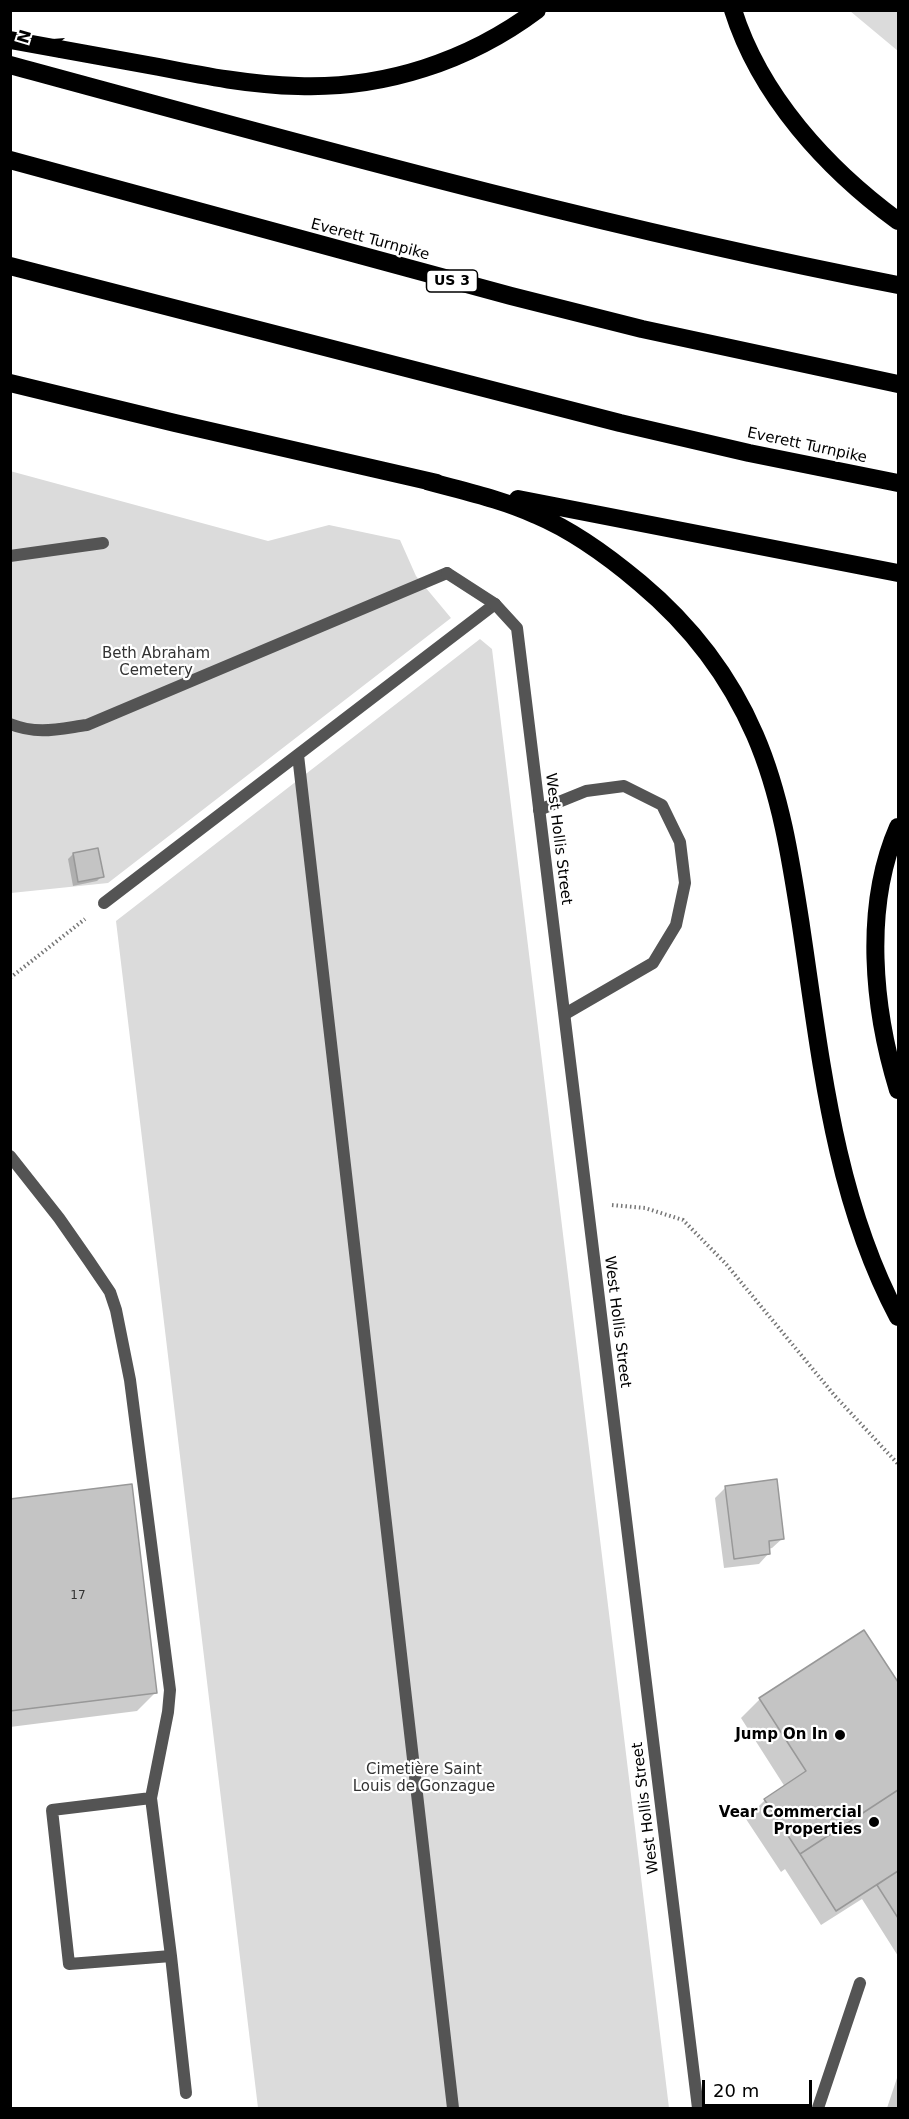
<!DOCTYPE html>
<html>
<head>
<meta charset="utf-8">
<style>
  body { margin:0 }
  #map { position:relative; width:909px; height:2119px; overflow:hidden; background:#fff; font-family:"DejaVu Sans",sans-serif }
  canvas { display:block }
  .frame { position:absolute; inset:0; border:12px solid #000; pointer-events:none }
  .north { position:absolute; left:12px; top:12px; width:60px; height:60px; -webkit-text-stroke:4px #fff; paint-order:stroke; rotate:287deg; font-size:16px; font-weight:700; line-height:24px; text-align:center; color:#000 }
  .north::after { content:''; display:block; margin:auto; width:21px; height:27px; background:#000; clip-path:polygon(50% 0,100% 100%,50% 72%,0 100%) }
  .scale { position:absolute; left:702px; top:2080px; width:110px; height:27px; box-sizing:border-box; border:3px solid #000; border-top:0; padding-left:8px; font-size:18px; line-height:21px; white-space:nowrap; color:#000; -webkit-text-stroke:4px #fff; paint-order:stroke }
</style>
</head>
<body>
<div id="map">
<canvas width="909" height="2119"></canvas>
<div class="frame"></div>
<div class="north">N</div>
<div class="scale">20 m</div>
</div>
<script>
const c = document.querySelector('canvas').getContext('2d');
c.lineJoin = 'round';
function fillPath(path, color) { c.fillStyle = color; c.fill(path, 'evenodd'); }
function stroke(path, color, width, dash) { c.strokeStyle = color; c.lineWidth = width; c.lineCap = dash ? 'butt' : 'round'; c.setLineDash(dash || []); c.stroke(path); }
function write(font, color, halo, rows, align = 'center') {
  c.font = font + ' "DejaVu Sans",sans-serif'; c.lineWidth = 4.5; c.setLineDash([]); c.textBaseline = 'middle'; c.strokeStyle = halo; c.fillStyle = color; for (const [text, x, y, turn = 0] of rows) {
    c.save(); c.translate(x, y); c.rotate((+turn || 0) * Math.PI / 180); c.textAlign = isNaN(turn) ? turn : align; if (halo) c.strokeText(text, 0, 0); c.fillText(text, 0, 0); c.restore();
  }
}
const green = new Path2D(`
  M850,11H898V51Z
  M10,471L268,541L329,525L400,540L416,576L451,618L108,883L11,893Z
  M480,639L492,649L669,2108H258L116,921Z`);
const shadow = new Path2D(`
  M73,854L102,876L97,881L73,886L68,859Z
  M725,1488L783,1538L772,1548L768,1549L769,1553L759,1564L724,1568L715,1498Z
  M10,1500L156,1692L137,1711L10,1727Z
  M864,1632L898,1685V1956L862,1899L821,1925L785,1869L781,1872L746,1819L765,1800L785,1787L741,1718L760,1699Z
  M898,2075V2108H887Z`);
const building = new Path2D(`
  M98,848L104,877L78,882L73,853Z
  M777,1479L784,1539L769,1541L770,1554L734,1559L725,1486Z
  M132,1484L157,1693L10,1711V1499Z
  M864,1630L898,1682V1790L800,1854L764,1799L806,1771L759,1698Z
  M898,1790V1871L836,1911L800,1854Z
  M898,1871V1918L877,1885Z`);
const path = new Path2D(`
  M10,978L85,919
  M612,1205L645,1208L683,1220L726,1264L835,1396L898,1464`);
const lane = new Path2D(`
  M10,556L103,543
  M10,724C38,735 58,729 87,725L447,573
  M298,755L453,2108
  M539,810L586,791L624,786L662,805L680,842L685,883L676,925L653,963L565,1014
  M104,903L495,604
  M10,1156L59,1218L89,1261L110,1292L116,1310L130,1380L170,1690L168,1712L151,1798L171,1956L69,1964L52,1810L151,1798
  M171,1956L186,2093`);
const street = new Path2D(`
  M447,573L495,604L517,628L698,2108
  M818,2108L860,1983`);
const highway = new Path2D(`
  M733,10C760,96 827,169 898,221
  M10,40C60,49 109,58 159,67C205,76 251,85 298,86C384,89 469,61 537,10
  M10,65C305,145 599,227 898,285
  M10,160L511,296L642,329L898,384
  M10,266L620,423L749,453L898,483
  M10,383L175,423L437,483
  M427,481C463,491 501,499 536,515C574,531 608,556 640,583C689,624 729,675 755,735C781,795 791,861 801,926C821,1059 834,1197 898,1317
  M518,499L898,573
  M898,827C863,907 873,1009 898,1090`);
const markers = [
  [840,1735,6,"#000"],
  [874,1822,6,"#000"]
];
const numberNames = [
  ["17",78,1596]
];
const shields = [
  [452,281,51]
];
const shieldNames = [
  ["US 3",452,281]
];
const streetNames = [
  ["Everett Turnpike",370,240,15],
  ["Everett Turnpike",807,446,12],
  ["West Hollis Street",558,839,83],
  ["West Hollis Street",617,1322,83],
  ["West Hollis Street",646,1808,-97]
];
const parkNames = [
  ["Beth Abraham",156,654],
  ["Cemetery",156,671],
  ["Cimetière Saint",424,1770],
  ["Louis de Gonzague",424,1787]
];
const poiNames = [
  ["Jump On In",828,1735],
  ["Vear Commercial",862,1813],
  ["Properties",862,1830]
];
fillPath(green, '#dbdbdb');
fillPath(shadow, '#0003');
fillPath(building, '#c4c4c4');
stroke(building, '#989898', 1.5);
stroke(path, '#767676', 4, [1.5, 3]);
stroke(lane, '#545454', 12);
stroke(street, '#545454', 12);
stroke(highway, '#000', 18);
for (const [x, y, r, color] of markers) { const dot = new Path2D(); dot.arc(x, y, r, 0, 2 * Math.PI); c.fillStyle = color; c.fill(dot); stroke(dot, '#fff', 2); }
write('12px', '#313131', null, numberNames);
for (const [x, y, w] of shields) { const box = new Path2D(); box.roundRect(x - w / 2, y - 11, w, 22, 4.5); c.fillStyle = '#fff'; c.fill(box); stroke(box, '#000', 1.5); }
write('bold 14px', '#000', null, shieldNames);
write('15px', '#000', '#fff', streetNames);
write('15px', '#323232', '#fff', parkNames);
write('bold 15px', '#000', '#fff', poiNames, 'right');
</script>
</body>
</html>
